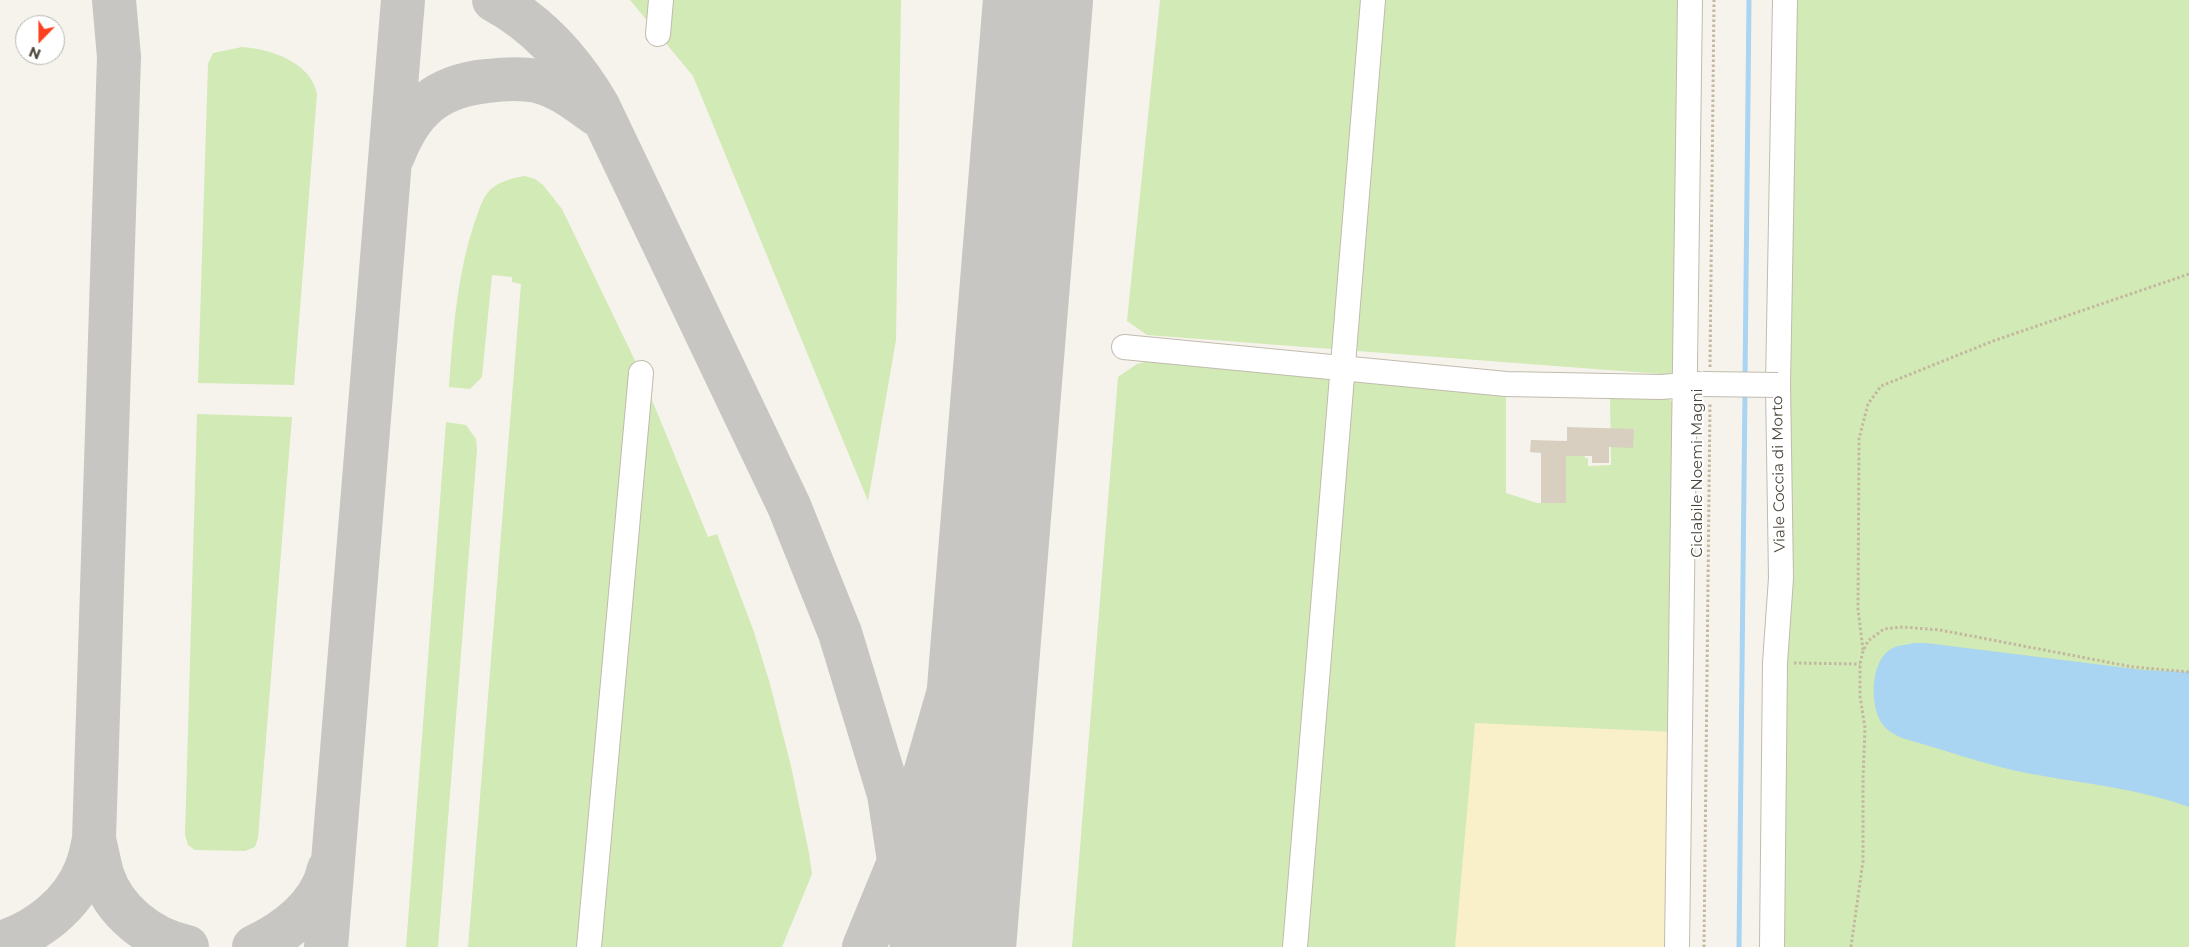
<!DOCTYPE html>
<html>
<head>
<meta charset="utf-8">
<style>
  body { margin:0 }
  #map { position:relative; width:2189px; height:947px; overflow:hidden; background:#f6f3ec; font-family:Montserrat,sans-serif }
  canvas { display:block }
  .north { position:absolute; left:15px; top:15px; width:50px; height:50px; box-sizing:border-box; background:#fff; border:1px solid #b7b4b0; border-radius:50%; rotate:202deg; font-size:14px; font-weight:700; line-height:20px; text-align:center; color:#4b4439 }
  .north::after { content:''; display:block; margin:auto; width:18px; height:22px; background:#fc3f1d; clip-path:polygon(50% 0,100% 100%,50% 72%,0 100%) }
</style>
</head>
<body>
<div id="map">
<canvas width="2189" height="947"></canvas>
<div class="north">N</div>
</div>
<script>
const c = document.querySelector('canvas').getContext('2d');
c.lineJoin = 'round';
function fillPath(path, color) { c.fillStyle = color; c.fill(path, 'evenodd'); }
function stroke(path, color, width, dash) { c.strokeStyle = color; c.lineWidth = width; c.lineCap = dash ? 'butt' : 'round'; c.setLineDash(dash || []); c.stroke(path); }
function write(font, color, halo, rows, align = 'center') {
  c.font = font + ' Montserrat,sans-serif'; c.lineWidth = 4; c.setLineDash([]); c.textBaseline = 'middle'; c.strokeStyle = halo; c.fillStyle = color; for (const [text, x, y, turn = 0] of rows) {
    c.save(); c.translate(x, y); c.rotate((+turn || 0) * Math.PI / 180); c.textAlign = isNaN(turn) ? turn : align; if (halo) c.strokeText(text, 0, 0); c.fillText(text, 0, 0); c.restore();
  }
}
const green = new Path2D(`
  M630,0H901L896,340L868,501L693,76Z
  M1160,0H1680L1674,375L1147,335L1127,321Z
  M1794,0H2189V947H1784Z
  M242,47C270,49 311,62 317,94L294,385L198,383L208,64L213,53Z
  M525,176L535,179L543,185L562,209L641,373L708,537L717,534L754,632L770,684L791,766L809,853L812,874L782,947H468L521,284L512,282V277L492,275L482,377L470,389L449,387C453,331 457,275 475,221C479,211 482,198 490,190C500,181 512,178 525,176Z
  M1152,360L1506,395V493L1537,503H1561V456H1585V458H1588V466L1611,465L1610,395L1667,397L1673,403V947H1072L1118,377L1137,364Z
  M197,414L292,417L258,838L255,847L245,851L195,850L188,845L185,835Z
  M446,422L466,425L476,439L477,450L438,947H406Z`);
const sand = new Path2D(`
  M1475,723L1675,732L1669,947H1455Z`);
const water = new Path2D(`
  M1914,643H1926L2143,670L2189,672V807C2136,788 2086,784 2032,774C1988,766 1945,750 1902,738C1895,735 1888,731 1883,725C1869,707 1870,661 1891,649C1897,645 1907,645 1914,643Z`);
const stream = new Path2D(`
  M1745,379L1749,0
  M1739,947L1745,390`);
const taxiway = new Path2D(`
  M494,0C538,24 573,63 598,106L789,506L840,633L889,794L912,947
  M1009,0L1019,208
  M393,156C411,109 437,86 487,81C503,79 521,78 537,81C559,86 578,101 596,114
  M94,839L119,57L114,0
  M0,943C36,933 72,905 86,869C90,860 92,849 94,839C97,851 99,863 102,874C114,911 149,939 187,947
  M254,947C286,932 321,906 329,869
  M326,947L403,0
  M864,947L901,857L950,687L1004,408`);
const runway = new Path2D(`
  M961,947L1038,0`);
const building = new Path2D(`
  M1567,427L1634,429L1633,448L1609,447V463H1592V456H1566V503H1541V453L1530,452L1531,440L1567,441Z`);
const path = new Path2D(`
  M1710,367L1714,0
  M1863,650L1858,609L1859,439L1868,404L1881,386L1993,341L2189,274
  M1794,663L1860,664
  M1704,947L1710,403
  M1851,947L1863,861V778L1865,728L1860,696V664L1863,651L1868,641L1884,629L1903,627L1940,630L2133,667L2189,672`);
const minor = new Path2D(`
  M658,34L661,0
  M1124,347L1506,384L1661,387L1698,384
  M589,947L641,373
  M1295,947L1373,0
  M1677,947L1690,0
  M1772,947L1775,663L1781,578L1778,385L1785,0`);
const minorBridge = new Path2D(`
  M1703,384L1778,385`);
const streetNames = [
  ["Ciclabile Noemi Magni",1698,473,-90],
  ["Viale Coccia di Morto",1779,474,-91]
];
fillPath(green, '#d2eab5');
fillPath(sand, '#f9efc9');
fillPath(water, '#a9d4f2');
stroke(stream, '#a9d4f2', 5);
stroke(taxiway, '#c8c6c3', 44);
stroke(runway, '#c8c6c3', 110);
fillPath(building, '#d8cfc1');
stroke(minor, '#c2bbae', 26);
stroke(path, '#c4b79f', 3, [2.5, 2.5]);
stroke(minor, '#fff', 24);
stroke(minorBridge, '#c2bbae', 26, []);
stroke(minorBridge, '#fff', 24);
write('15px', '#4b4439', '#fff', streetNames);
</script>
</body>
</html>
